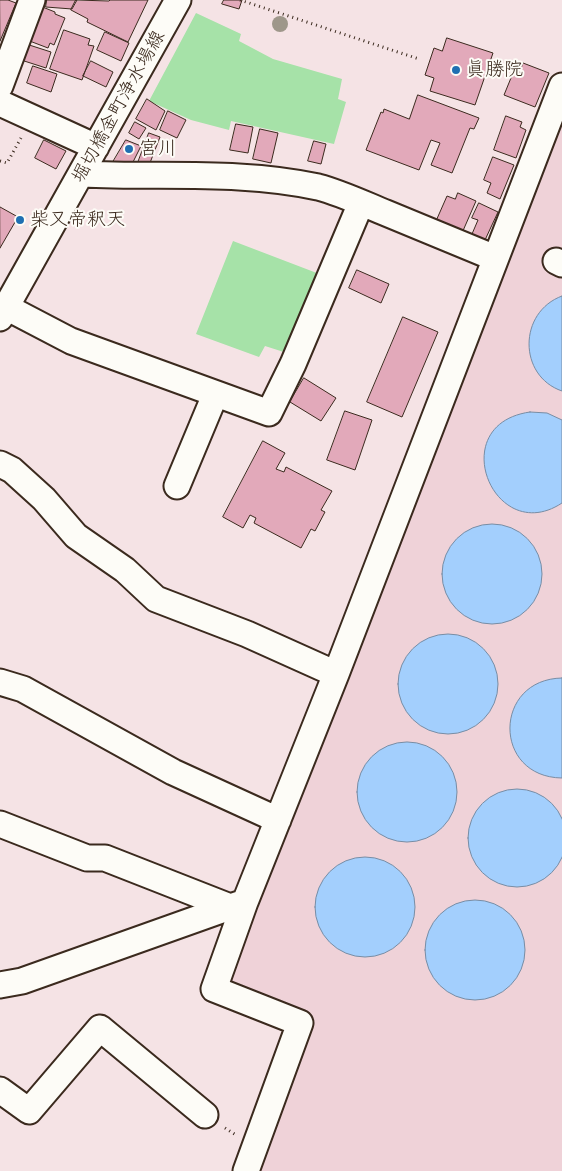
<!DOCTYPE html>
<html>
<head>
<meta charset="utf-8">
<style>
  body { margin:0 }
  canvas { display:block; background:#f5e3e5 }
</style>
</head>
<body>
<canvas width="562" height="1171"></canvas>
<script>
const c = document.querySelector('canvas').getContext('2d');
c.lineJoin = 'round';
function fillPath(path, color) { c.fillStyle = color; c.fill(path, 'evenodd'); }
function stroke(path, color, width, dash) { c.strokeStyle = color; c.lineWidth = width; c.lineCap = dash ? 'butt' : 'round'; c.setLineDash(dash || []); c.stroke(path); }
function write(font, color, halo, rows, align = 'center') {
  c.font = font + ' Sriracha,"Klee One",sans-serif'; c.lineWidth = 4; c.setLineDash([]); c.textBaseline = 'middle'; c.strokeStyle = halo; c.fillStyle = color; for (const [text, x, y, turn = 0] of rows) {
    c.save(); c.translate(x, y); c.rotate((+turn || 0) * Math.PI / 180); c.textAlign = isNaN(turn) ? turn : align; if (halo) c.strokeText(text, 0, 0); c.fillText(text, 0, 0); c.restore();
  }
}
const built = new Path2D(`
  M562,118V1171H259L312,1015L228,982Z`);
const green = new Path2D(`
  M196,13L241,34L239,41L273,59L342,79L338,99L346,102L334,144L231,121L229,130L191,120L149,101Z
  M233,241L322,275L290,354L265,346L259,357L196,334Z`);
const water = new Path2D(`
  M562,296V391C518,376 518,312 562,296Z
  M530,412L547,413L562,420V503C494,548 443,424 530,412Z
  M442 574a50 50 0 1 1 100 0a50 50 0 1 1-100 0Z
  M398 684a50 50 0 1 1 100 0a50 50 0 1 1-100 0Z
  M562,678V778C492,777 493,679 562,678Z
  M357 792a50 50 0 1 1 100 0a50 50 0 1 1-100 0Z
  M468 838a49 49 0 1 1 98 0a49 49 0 1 1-98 0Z
  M315 907a50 50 0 1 1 100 0a50 50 0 1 1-100 0Z
  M425 950a50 50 0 1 1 100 0a50 50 0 1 1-100 0Z`);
const building = new Path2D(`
  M0,0H8L16,3L0,41Z
  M47,0H77L72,9L46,7Z
  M76,0L109,1L110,0H148L128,42L87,22L88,19L71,10Z
  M224,0H242L239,9L222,4Z
  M40,6L55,12V14L65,18L54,45L50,43L48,48L27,40Z
  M64,30L90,39L88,45L94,46L82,80L50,69Z
  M105,32L129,43L121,61L97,50Z
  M447,38L493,53L475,105L430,91L434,78L425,75L434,48L442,51Z
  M23,43L51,52L46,68L18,59Z
  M91,61L113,72L106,87L83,76Z
  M523,63L549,73L535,107L504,95L513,73L519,75Z
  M33,66L57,74L51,92L27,83Z
  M418,95L479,118L474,129L470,128L452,173L431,165L440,143L431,140L419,170L366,150L381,112L383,113L384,109L409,119Z
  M147,99L165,111L156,130L136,119Z
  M168,111L186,120L177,138L160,130Z
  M506,116L522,122L520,127L526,130L516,158L494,150Z
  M135,122L146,128L139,139L129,133Z
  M236,124L253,127L248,153L230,150Z
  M260,129L278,133L271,163L253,159Z
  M149,133L160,137L148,168H136Z
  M44,140L66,151L56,169L35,158Z
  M126,140L141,146L131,166L117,165L113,162Z
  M314,141L326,144L321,164L308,161Z
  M493,157L514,165L500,199L487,193L491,183L484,180Z
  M458,193L476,201L462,233L436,221L447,196L455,199Z
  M479,203L498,212L485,240L472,234L478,220L472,218Z
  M0,207L18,217L0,248Z
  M357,270L389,284L381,303L349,288Z
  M403,317L438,332L402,417L367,402Z
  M304,378L336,398L321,421L290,402Z
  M345,411L372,420L355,470L327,460Z
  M263,441L285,453L276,469L284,472L286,467L332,491L321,510L325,512L315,531L311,529L301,548L254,523L256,518L250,515L243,528L223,517Z`);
const path = new Path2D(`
  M240,0L419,59
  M0,161L7,163L21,138
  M225,1128L236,1135`);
const minor = new Path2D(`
  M0,86L32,0
  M0,103L96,147
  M82,174C160,178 241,170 318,187C341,193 364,204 386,213C422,228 459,243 495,258
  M556,261L562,264
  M6,307L71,341L269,413L293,364L361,203
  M0,318L178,0
  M0,464L12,470L44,499L76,536L125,570L156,599L247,634L336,674
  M177,486L215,395
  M0,682L23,689L173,772L278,820
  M0,824L87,858H105L230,907L245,902
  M0,985L22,981L230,907
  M0,1090L29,1111L100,1028L205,1115
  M246,1171L300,1023L214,989L245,902L336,674L562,86`);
const trees = [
  [280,24]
];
const markers = [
  [456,70,5,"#1f6fb2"],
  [129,149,5,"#1f6fb2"],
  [20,220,5,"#1f6fb2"]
];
const poiNames = [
  ["眞勝院",466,70],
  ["宮川",139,149],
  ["柴又帝釈天",30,220]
];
const streetNames = [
  ["堀切橋金町浄水場線",119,107,-61]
];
fillPath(built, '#efd2d8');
fillPath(green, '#a6e2a8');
fillPath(water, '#a3cffd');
stroke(water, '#798da4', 1);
fillPath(building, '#e2a9ba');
stroke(building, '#3b2a1e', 1);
stroke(minor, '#3b2a1e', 29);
stroke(path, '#3b2a1e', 3, [1, 4]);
stroke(minor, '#fdfcf7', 25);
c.fillStyle = '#9e978a';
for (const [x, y] of trees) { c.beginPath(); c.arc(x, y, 8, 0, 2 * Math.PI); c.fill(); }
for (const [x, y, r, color] of markers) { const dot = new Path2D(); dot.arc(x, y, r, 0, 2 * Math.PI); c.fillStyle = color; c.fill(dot); stroke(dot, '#fdfcf7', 2); }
write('19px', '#3b2a1e', '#fdfcf7', poiNames, 'left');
write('19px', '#3b2a1e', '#fdfcf7', streetNames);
</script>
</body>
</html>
